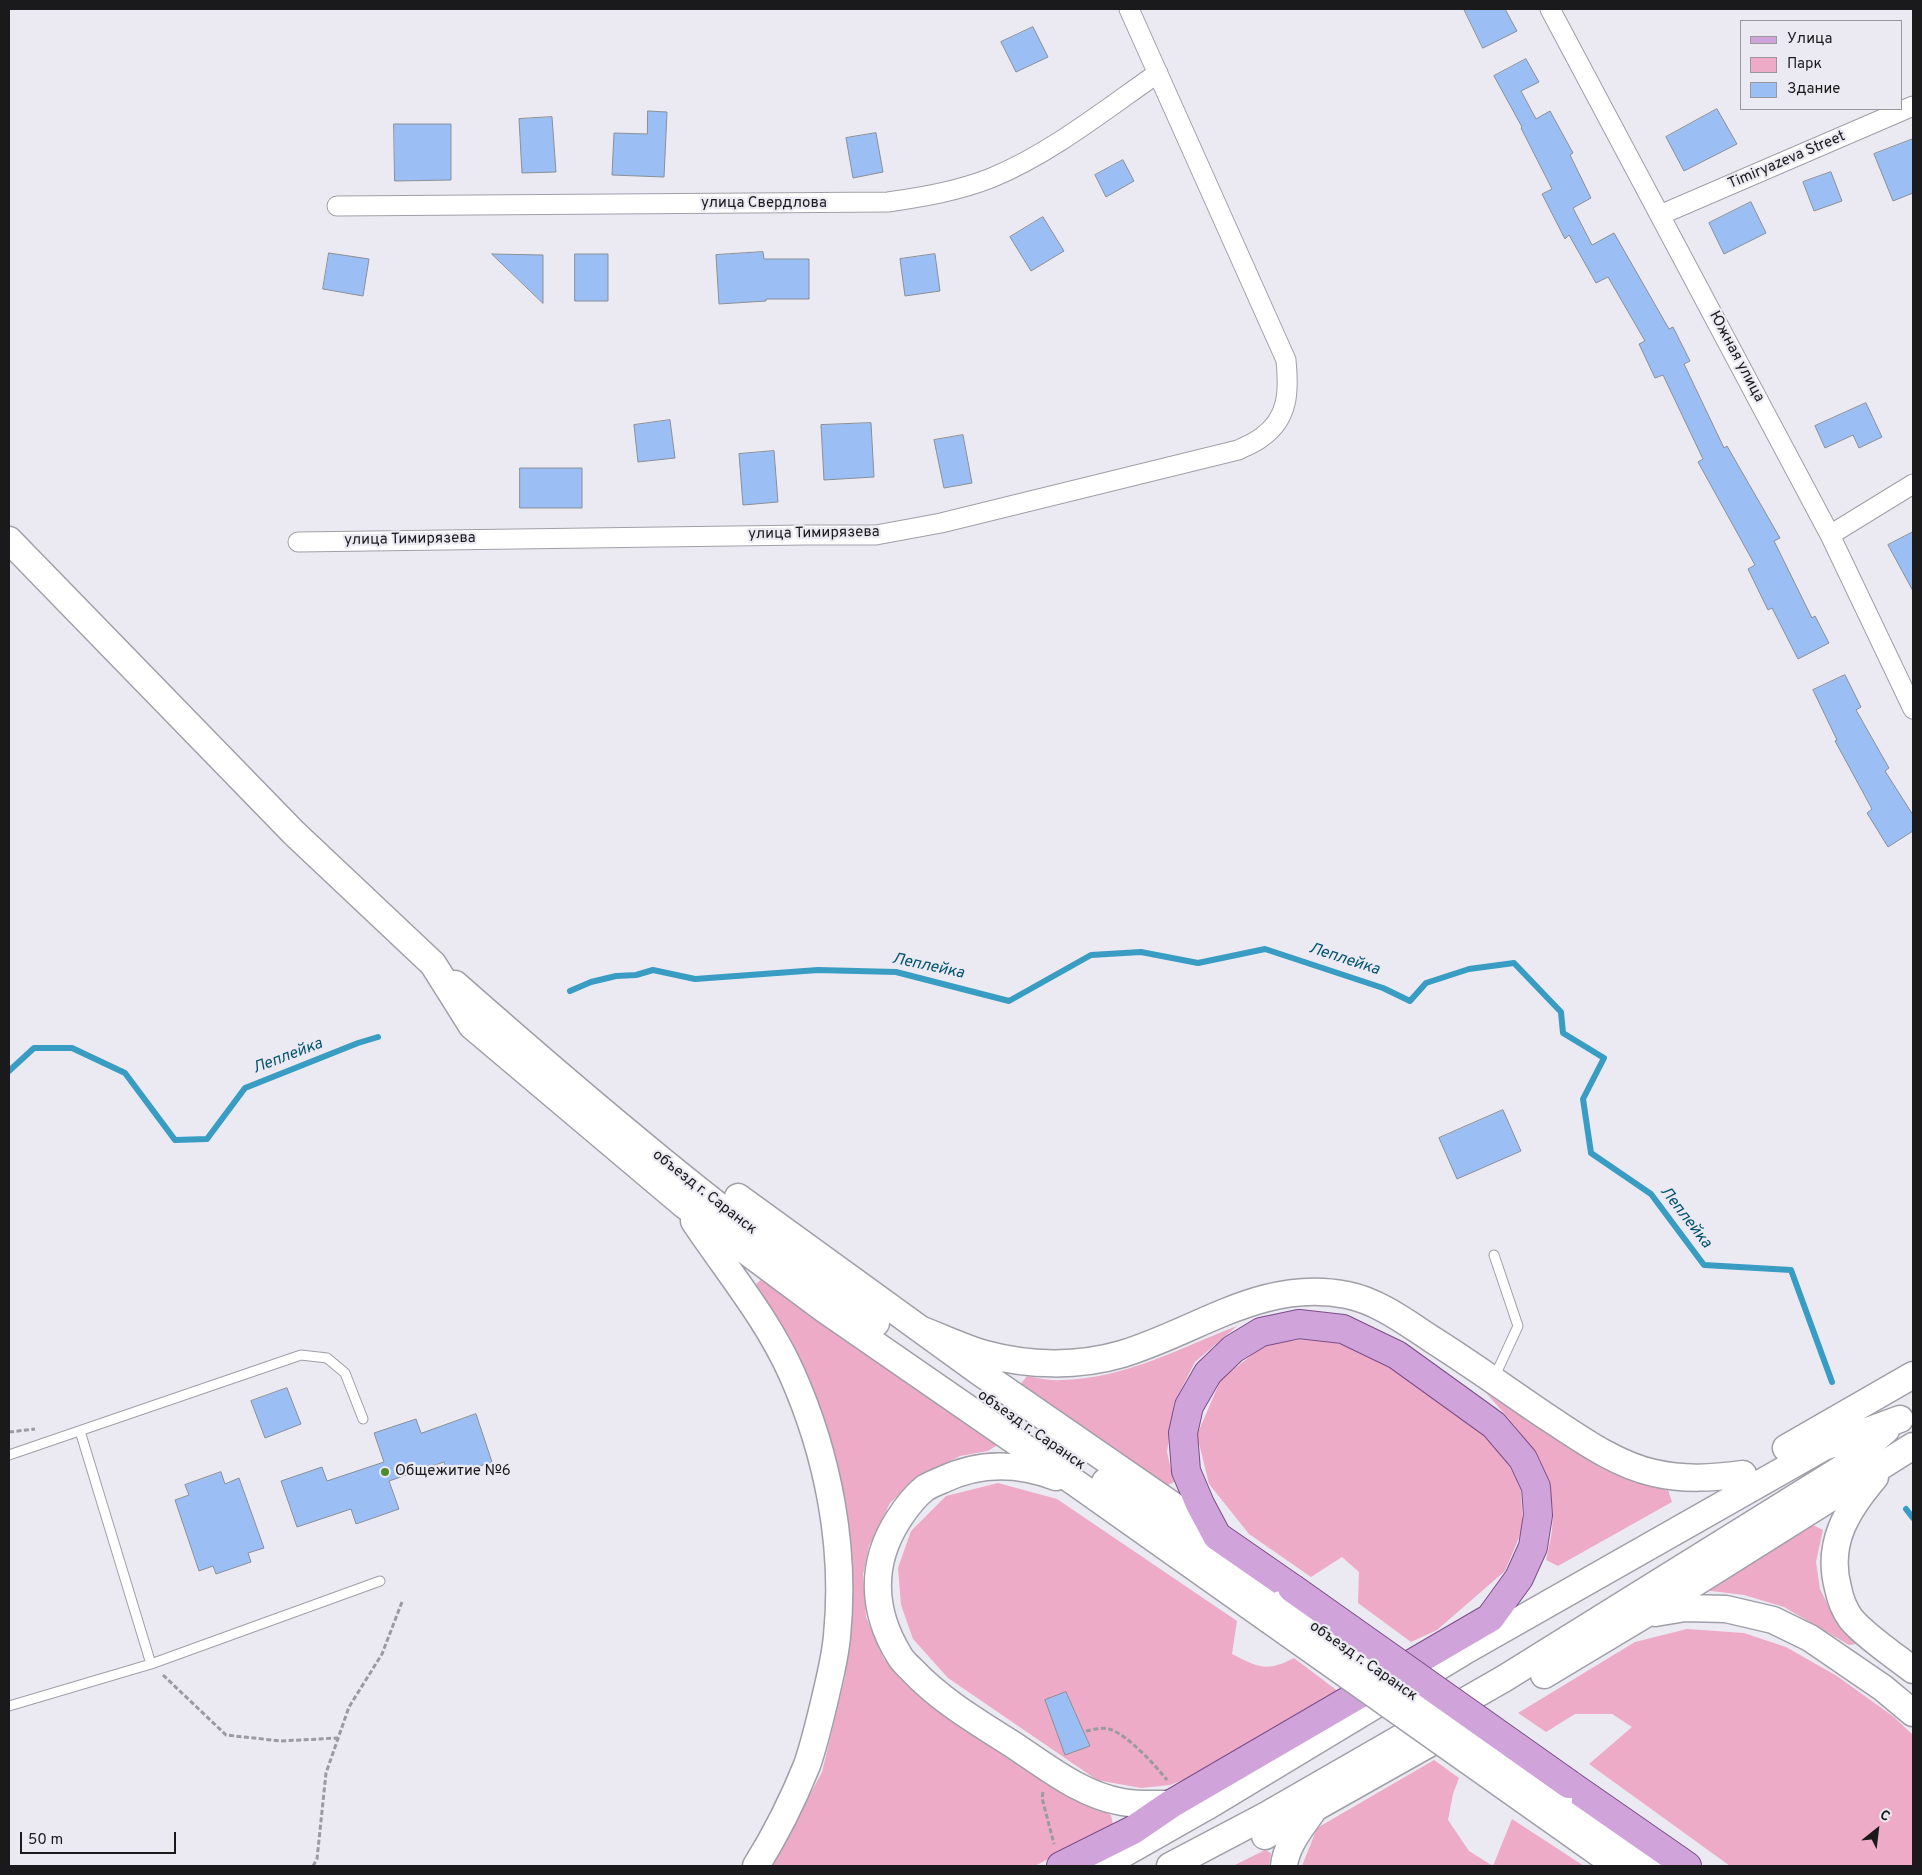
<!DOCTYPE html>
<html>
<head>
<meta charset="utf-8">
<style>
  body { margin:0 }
  #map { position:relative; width:1922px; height:1875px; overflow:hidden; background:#ebeaf3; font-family:Overpass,sans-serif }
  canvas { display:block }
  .frame { position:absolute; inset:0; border:10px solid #1a1a1d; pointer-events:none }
  .legend { position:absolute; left:1740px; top:20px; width:162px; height:90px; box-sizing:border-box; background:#ebeaf3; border:1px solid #97979d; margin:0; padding:6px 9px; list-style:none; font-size:15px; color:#1a1a1d }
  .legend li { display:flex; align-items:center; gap:10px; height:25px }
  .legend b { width:25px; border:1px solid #97979d }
  .north { position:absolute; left:1852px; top:1805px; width:50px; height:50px; -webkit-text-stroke:4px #ebeaf3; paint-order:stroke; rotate:29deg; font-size:14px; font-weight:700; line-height:20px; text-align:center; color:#1a1a1d }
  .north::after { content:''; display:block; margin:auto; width:18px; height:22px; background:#1a1a1d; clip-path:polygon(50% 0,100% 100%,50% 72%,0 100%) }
  .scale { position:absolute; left:20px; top:1832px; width:156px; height:22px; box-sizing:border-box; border:2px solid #1a1a1d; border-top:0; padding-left:6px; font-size:15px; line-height:18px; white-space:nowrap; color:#1a1a1d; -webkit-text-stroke:4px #ebeaf3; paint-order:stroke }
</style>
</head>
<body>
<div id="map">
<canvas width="1922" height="1875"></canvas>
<div class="frame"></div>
<ul class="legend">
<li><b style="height:6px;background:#d0a4db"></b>Улица</li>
<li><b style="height:14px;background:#edabc8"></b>Парк</li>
<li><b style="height:14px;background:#9bbef4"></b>Здание</li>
</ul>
<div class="north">С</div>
<div class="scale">50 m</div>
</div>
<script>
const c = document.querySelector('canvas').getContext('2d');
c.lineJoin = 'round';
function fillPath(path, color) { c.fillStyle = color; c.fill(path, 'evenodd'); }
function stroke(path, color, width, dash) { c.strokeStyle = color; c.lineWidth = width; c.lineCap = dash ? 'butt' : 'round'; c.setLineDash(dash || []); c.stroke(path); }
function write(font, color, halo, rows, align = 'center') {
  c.font = font + ' Overpass,sans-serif'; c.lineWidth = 4.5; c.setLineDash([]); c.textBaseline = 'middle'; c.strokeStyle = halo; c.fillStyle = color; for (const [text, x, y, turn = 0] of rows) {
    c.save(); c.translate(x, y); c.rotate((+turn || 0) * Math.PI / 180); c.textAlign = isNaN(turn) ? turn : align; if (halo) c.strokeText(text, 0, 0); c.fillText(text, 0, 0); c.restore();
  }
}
const green = new Path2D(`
  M763,1278L999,1444L988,1451L960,1456L917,1478L890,1503L869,1546L863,1575L866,1617L884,1659L942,1713L1043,1782L1111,1815L1113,1824L1035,1866H772L822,1772L845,1677L852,1595L811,1387L786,1332L756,1284Z
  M1237,1326L1195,1362L1174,1403L1167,1452L1174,1482L1164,1487L1020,1385L1027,1376C1038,1378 1050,1381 1061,1380C1124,1379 1180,1348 1237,1326Z
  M1321,1337L1383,1360L1482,1432L1520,1476L1523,1528L1505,1571L1437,1630L1411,1642L1358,1603L1359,1572L1342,1557L1311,1577L1249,1534L1209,1484L1197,1435L1221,1379L1266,1344Z
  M1486,1393L1597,1465L1636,1482L1668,1490L1672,1502L1558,1566L1546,1560C1548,1550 1551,1540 1552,1530C1559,1471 1523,1434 1486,1393Z
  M998,1483L1057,1499L1237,1621L1232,1654C1259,1668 1267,1672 1294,1658L1339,1692L1208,1770L1170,1785L1141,1788L1097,1780L948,1678L913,1639L901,1605L898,1568L911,1531L946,1496Z
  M1811,1524L1823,1530L1816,1562L1820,1589L1839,1627L1856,1644L1849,1645L1784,1607L1744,1595L1703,1590Z
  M1687,1629L1744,1633L1786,1647L1837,1676L1894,1717L1913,1735V1866H1730L1589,1764L1632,1727L1612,1714H1575L1546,1732L1518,1713L1635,1642Z
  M1434,1760L1459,1778L1453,1794L1448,1820L1469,1851L1493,1866L1512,1819L1584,1866H1302L1317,1828Z
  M1265,1850L1271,1853L1269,1866H1233Z`);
const stream = new Path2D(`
  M570,991L591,982L616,976L636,975L653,970L695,979L818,970L896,972L1009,1001L1091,955L1141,952L1198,963L1265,949L1383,988L1410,1001L1426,983L1469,969L1514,963L1561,1012L1563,1033L1604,1058L1583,1099L1591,1153L1651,1194L1704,1265L1791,1270L1832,1382
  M9,1071L34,1048H72L125,1073L175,1140L207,1139L245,1088L358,1043L378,1037
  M1906,1509L1913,1518`);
const building = new Path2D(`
  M1464,9H1505L1517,31L1483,48Z
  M1033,27L1048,57L1016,72L1001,42Z
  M1526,59L1539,82L1521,91L1536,119L1550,111L1573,153L1570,155L1591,198L1573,208L1592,245L1614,233L1669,329L1673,327L1690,361L1684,364L1724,448L1727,446L1780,538L1774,541L1812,618L1815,616L1829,643L1798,659L1772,608L1768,610L1748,569L1755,565L1698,462L1703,459L1663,375L1655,378L1639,344L1645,341L1608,277L1596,283L1569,235L1565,239L1542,194L1552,189L1521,128L1522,127L1494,76Z
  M1717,109L1737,144L1684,171L1666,137Z
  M648,111L667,112L664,177L612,175L614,133L647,134Z
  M552,117L556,172L522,173L519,119Z
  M394,124H451V180L395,181Z
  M876,133L883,172L853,178L846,138Z
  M1913,139V193L1893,201L1874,154Z
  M1123,160L1134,181L1106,197L1095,175Z
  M1831,172L1842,201L1814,211L1803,182Z
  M1751,202L1766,233L1724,254L1709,223Z
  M1043,217L1064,251L1031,271L1010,237Z
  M763,252L764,259H809V299H766V301L719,304L716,255Z
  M329,253L369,259L363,296L323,289Z
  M492,254L543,255V303Z
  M575,254H608V301H575Z
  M935,254L940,291L905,296L900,259Z
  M1866,403L1882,437L1859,448L1853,435L1825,448L1815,426Z
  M670,420L675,458L638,462L634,425Z
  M871,423L874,477L824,480L821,425Z
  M963,435L972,483L944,488L934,440Z
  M774,451L778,502L743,505L739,454Z
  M520,468H582V508H520Z
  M1913,532V591L1888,545Z
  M1845,675L1861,707L1856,710L1889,768L1885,771L1913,815V831L1888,847L1867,813L1872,809L1835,741L1837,740L1813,690Z
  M1503,1110L1521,1151L1457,1179L1439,1138Z
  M287,1388L301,1424L265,1438L251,1401Z
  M476,1414L492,1462L449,1476L444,1462L389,1481L399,1509L356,1524L351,1509L297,1527L281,1481L322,1467L327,1481L384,1462L374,1433L416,1419L421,1433Z
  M221,1472L225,1484L239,1478L264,1548L248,1553L251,1562L216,1574L213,1566L199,1571L175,1500L189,1495L185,1485Z
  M1066,1692L1090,1746L1065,1755L1045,1700Z`);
const path = new Path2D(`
  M9,1432L35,1429
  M163,1675L226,1735L281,1741L338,1738
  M1086,1731C1092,1730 1103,1727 1109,1729C1127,1734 1155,1765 1167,1780
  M1043,1792L1042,1798L1054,1844
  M313,1866L317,1859L326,1773L349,1707L382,1654L402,1602`);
const lane = new Path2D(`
  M1494,1255L1518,1326L1494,1378
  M80,1431L151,1664
  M9,1455L301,1355L327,1358L345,1373L363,1419
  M9,1706L151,1664L380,1581`);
const street = new Path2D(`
  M1550,9L1830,535L1913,709
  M337,206L888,202C923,197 958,191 991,178C1050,154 1106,109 1158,73
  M1660,215L1913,106
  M1830,535L1913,484
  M298,542L806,535H876L941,523L1238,450C1246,446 1255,443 1262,437C1289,418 1289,390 1286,360L1129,9`);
const secondary = new Path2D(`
  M9,540L294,833L433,964L472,1026L683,1204L824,1309L1080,1486L1269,1620
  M455,984C590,1103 728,1220 876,1323
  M738,1197L978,1371L1217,1536
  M694,1221C728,1272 767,1318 792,1374C828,1455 846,1547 837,1636C835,1659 829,1681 824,1703C819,1723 814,1745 807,1765C793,1800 776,1834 756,1866
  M922,1330C943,1338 964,1348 985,1354C1029,1366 1078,1367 1122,1354C1198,1331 1263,1278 1347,1295C1378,1301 1407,1323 1433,1340C1471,1364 1507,1390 1544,1415C1578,1437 1614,1464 1654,1473C1684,1480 1713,1478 1743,1474
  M1786,1448L1913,1375
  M1056,1477C1019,1463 979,1462 942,1480C937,1482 930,1485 925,1488C915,1496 905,1509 898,1520C870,1564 872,1611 899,1655C902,1661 907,1665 912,1670C941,1701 979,1723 1015,1746C1048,1768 1082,1795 1122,1802C1138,1805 1155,1804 1171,1804
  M1875,1477C1847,1510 1826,1543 1838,1588C1840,1598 1845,1611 1851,1619C1865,1636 1895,1656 1913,1670
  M1105,1482L1281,1604
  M1655,1613L1685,1608L1726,1609L1773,1620L1810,1638L1883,1688L1913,1713
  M1544,1675L1644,1615L1913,1446
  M1559,1800L1653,1866
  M1549,1818L1617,1866
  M1265,1836L1455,1729
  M1102,1866L1206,1807L1463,1652L1824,1447L1900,1419
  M1170,1866L1265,1816L1505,1678L1841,1469L1886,1430
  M1284,1866C1286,1846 1300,1829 1312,1812`);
const primary = new Path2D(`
  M1569,1784L1687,1866
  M1061,1866L1133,1830L1171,1804L1490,1618L1519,1578L1533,1547L1538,1515L1536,1487L1523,1459L1494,1425L1397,1355L1343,1329L1299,1324L1261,1332L1233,1349L1208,1373L1189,1406L1183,1433L1186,1471L1200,1504L1217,1536L1292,1588`);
const secondaryBridge = new Path2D(`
  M1281,1604L1559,1800
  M1269,1620L1549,1818`);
const primaryBridge = new Path2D(`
  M1292,1588L1569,1784`);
const markers = [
  [385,1472,5,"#4f8c2b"]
];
const streetNames = [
  ["Timiryazeva Street",1787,161,-23],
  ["улица Свердлова",764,204],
  ["Южная улица",1736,357,62],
  ["улица Тимирязева",814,534,-1],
  ["улица Тимирязева",410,540,-1],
  ["объезд г. Саранск",704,1193,38],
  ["объезд г. Саранск",1031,1431,35],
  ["объезд г. Саранск",1363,1662,35]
];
const poiNames = [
  ["Общежитие №6",395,1472]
];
const waterNames = [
  ["Леплейка",1344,960,18],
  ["Леплейка",928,967,12],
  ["Леплейка",288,1057,-21],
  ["Леплейка",1685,1218,52]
];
fillPath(green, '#edabc8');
stroke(stream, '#399dc3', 6);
fillPath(building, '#9bbef4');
stroke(building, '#8a8f96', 1);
stroke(lane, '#a09fa8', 11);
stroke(street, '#a09fa8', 21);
stroke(secondary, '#a09fa8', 29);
stroke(primary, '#7c4c89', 30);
stroke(path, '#9b9aa1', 3, [5, 2.5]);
stroke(lane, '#fff', 9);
stroke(street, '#fff', 19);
stroke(secondary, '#fff', 26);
stroke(primary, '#d0a4db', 28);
stroke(secondaryBridge, '#a09fa8', 29, []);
stroke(primaryBridge, '#7c4c89', 30, []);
stroke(secondaryBridge, '#fff', 26);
stroke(primaryBridge, '#d0a4db', 28);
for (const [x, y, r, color] of markers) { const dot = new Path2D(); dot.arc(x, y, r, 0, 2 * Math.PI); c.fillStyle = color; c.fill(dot); stroke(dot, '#ebeaf3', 2); }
write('15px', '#1a1a1d', '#ebeaf3', streetNames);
write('15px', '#1a1a1d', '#ebeaf3', poiNames, 'left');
write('italic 16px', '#00546f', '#ebeaf3', waterNames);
</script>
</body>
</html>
